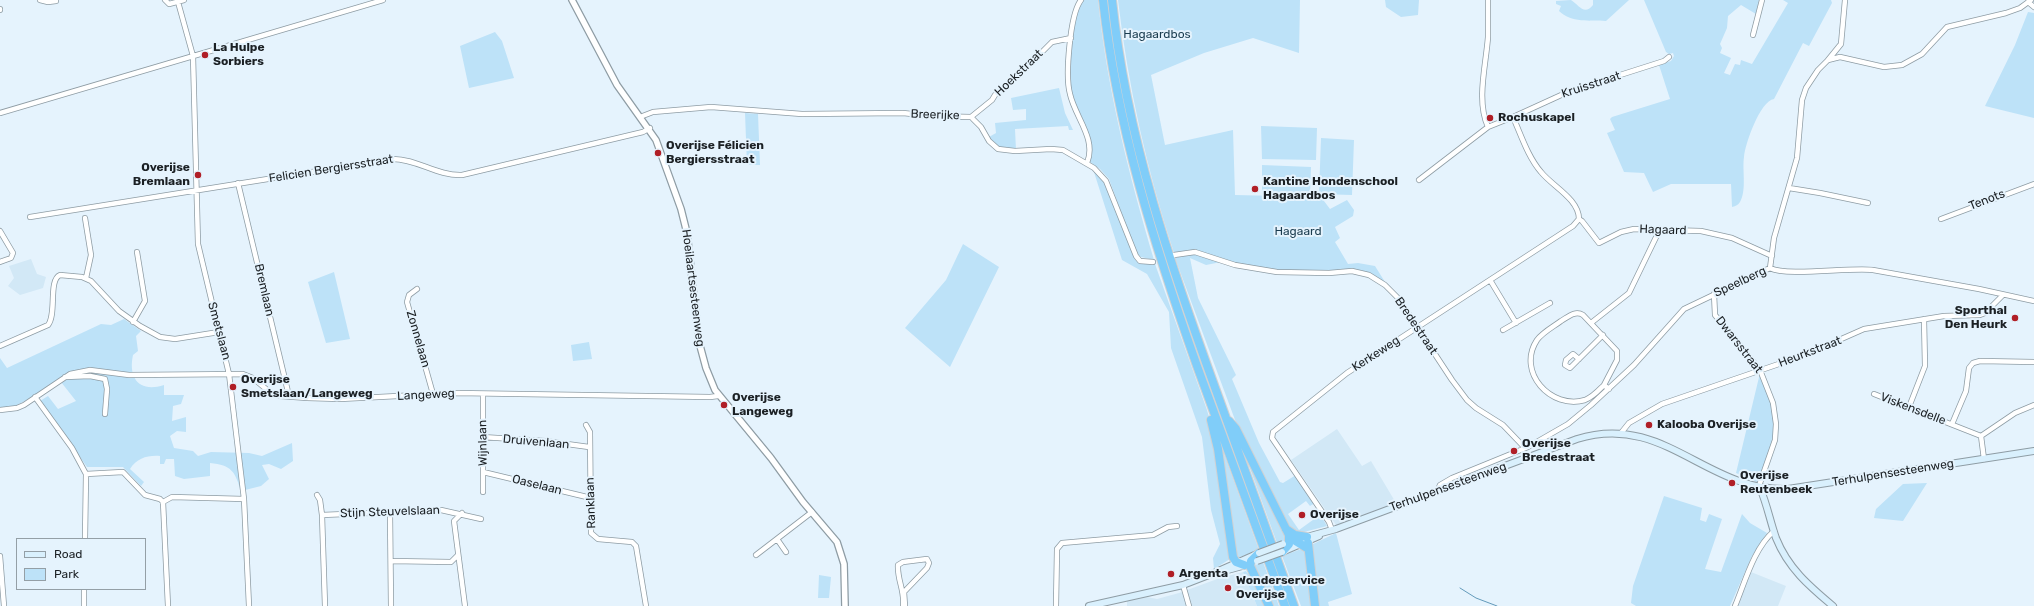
<!DOCTYPE html>
<html>
<head>
<meta charset="utf-8">
<style>
  body { margin:0 }
  #map { position:relative; width:2034px; height:606px; overflow:hidden; background:#e5f3fd; font-family:Rubik,sans-serif }
  canvas { display:block }
  .legend { position:absolute; left:16px; top:538px; width:130px; height:52px; box-sizing:border-box; background:#e5f3fd; border:1px solid #949fa6; margin:0; padding:5px 7px; list-style:none; font-size:12px; color:#1b2024 }
  .legend li { display:flex; align-items:center; gap:8px; height:20px }
  .legend b { width:20px; border:1px solid #949fa6 }
</style>
</head>
<body>
<div id="map">
<canvas width="2034" height="606"></canvas>
<ul class="legend">
<li><b style="height:5px;background:#d9f0fd"></b>Road</li>
<li><b style="height:11px;background:#bde2f8"></b>Park</li>
</ul>
</div>
<script>
const c = document.querySelector('canvas').getContext('2d');
c.lineJoin = 'round';
function fillPath(path, color) { c.fillStyle = color; c.fill(path, 'evenodd'); }
function stroke(path, color, width, dash) { c.strokeStyle = color; c.lineWidth = width; c.lineCap = dash ? 'butt' : 'round'; c.setLineDash(dash || []); c.stroke(path); }
function write(font, color, halo, rows, align = 'center') {
  c.font = font + ' Rubik,sans-serif'; c.lineWidth = 4; c.setLineDash([]); c.textBaseline = 'middle'; c.strokeStyle = halo; c.fillStyle = color; for (const [text, x, y, turn = 0] of rows) {
    c.save(); c.translate(x, y); c.rotate((+turn || 0) * Math.PI / 180); c.textAlign = isNaN(turn) ? turn : align; if (halo) c.strokeText(text, 0, 0); c.fillText(text, 0, 0); c.restore();
  }
}
const built = new Path2D(`
  M31,259L37,274L46,277L43,288L20,295L8,286L14,278L9,266Z
  M1337,429L1362,466L1371,461L1396,503L1336,525L1291,460Z
  M1243,572L1257,606H1127V601L1147,597L1157,599L1179,593L1220,578Z
  M1751,572L1786,586L1778,606H1737Z`);
const green = new Path2D(`
  M1084,0H1098C1107,89 1129,175 1154,260L1137,256L1109,179L1100,169L1090,162L1091,153L1073,99L1069,79L1074,24L1081,3Z
  M1118,0H1300L1299,53L1253,38L1204,53L1151,75L1165,145L1233,130L1235,195L1321,197L1330,209L1347,200L1354,210L1353,216L1335,227L1340,238L1335,242L1348,264L1358,263L1375,266L1385,282H1383L1360,270L1329,272L1276,270L1235,264L1194,251L1174,253C1147,171 1128,86 1118,0Z
  M1385,0H1419L1418,15L1401,17L1386,7Z
  M1571,0C1579,5 1584,16 1593,5V0H1629L1606,21C1590,20 1571,23 1559,11L1561,6L1556,4V1Z
  M1644,0H1759L1756,14L1741,5L1728,16L1727,28L1720,44L1722,48L1720,53L1731,58L1724,73L1730,75L1735,64L1740,65L1741,60L1752,64L1788,3L1783,0H1831L1832,3L1809,46L1803,43L1774,99C1760,101 1745,144 1744,157C1742,170 1747,190 1740,202C1738,205 1736,206 1732,207L1731,184H1671L1653,192L1644,173L1624,172L1607,133L1615,130L1610,119L1612,117L1670,99L1659,65L1671,61L1674,56L1673,53L1669,54L1666,52Z
  M2028,12L2034,13V118L1985,106L2015,45Z
  M495,32L502,41L514,78L469,88L460,46Z
  M1059,88L1065,113L1073,130H1069L1068,126L1015,129L1016,150C1004,150 996,147 989,137L996,133L995,123L1026,120V109L1013,110L1011,98Z
  M745,113L758,114L760,165H747Z
  M1261,126L1317,128L1316,160L1262,159Z
  M1321,138L1354,140L1352,195L1319,194Z
  M1262,165L1311,167L1310,194L1262,193Z
  M1093,169L1102,177L1138,262L1155,264L1207,410L1213,431L1230,559L1214,569L1213,558L1220,544L1211,510L1202,437L1171,348L1169,312L1147,274L1122,260Z
  M963,244L999,267L950,367L905,328L946,280Z
  M1191,253L1221,262L1206,265L1190,258L1198,298L1236,375L1232,379L1259,443L1280,482L1283,483L1296,475L1315,503L1310,506L1306,501L1288,514L1299,530L1317,517L1314,511L1317,509L1327,526L1304,532L1291,530L1238,428L1175,258Z
  M334,272L350,339L326,343L308,282Z
  M124,319L141,331L136,336L138,351L133,355C128,378 139,393 164,385V395H184L181,404L173,406L172,421L186,417V432L177,431L170,436L174,448L193,451L198,456L211,452L249,453L262,456L292,443L293,461L281,469L269,464L262,465L269,479L261,486L241,491C235,472 232,465 210,463V476L184,479L175,476L174,459H166L164,464H160V456C148,455 137,458 130,469L144,482L141,486L123,467H87L40,401L48,396L58,409L76,401L61,382L15,406L0,408V358L7,368L101,324L111,325Z
  M589,342L592,359L573,361L571,345Z
  M1760,373L1771,401L1775,435L1759,483L1736,473Z
  M1222,448L1259,550L1237,558L1220,449Z
  M1245,455L1289,539L1277,543Z
  M1927,483L1903,521L1874,518L1876,509L1903,484Z
  M1664,496L1702,508L1700,520L1706,522L1709,514L1722,519L1705,569L1721,572L1742,514L1750,523L1767,533L1752,556L1730,606H1636L1631,603L1633,586Z
  M1336,533L1352,594L1328,602L1329,606H1317L1311,545Z
  M1304,548L1305,550L1313,606H1301L1282,556Z
  M1263,562L1279,606H1270L1253,566Z
  M1246,571L1249,575L1265,606H1257L1243,572Z
  M819,575L831,577L829,598H818Z`);
const stream = new Path2D(`
  M1460,588L1476,598L1497,606`);
const minor = new Path2D(`
  M40,0L48,2L56,1
  M165,0L169,4L184,0
  M1081,0C1070,14 1065,76 1070,94C1075,117 1097,139 1087,163
  M178,2L193,56L198,244L229,374L244,499L249,606
  M2028,2L2034,7
  M0,9V10
  M1753,35L1762,0
  M1828,60L1840,57L1884,67L1902,65L1922,54L1947,27L2006,13L2020,8L2031,0
  M0,113L383,0
  M640,117L653,112L711,107L802,114L903,113L930,116L971,117L981,127L989,141L998,149L1015,151L1051,149L1063,150L1094,168L1106,181L1136,256L1140,261L1153,262
  M971,117L992,100L995,95L1021,73L1052,42L1071,38
  M1513,117L1570,91L1664,61L1669,57
  M1488,127C1476,101 1486,65 1488,37C1488,25 1488,12 1488,0
  M1419,180L1488,127L1513,117C1521,135 1528,157 1541,172C1552,186 1579,199 1579,219L1582,221L1599,243L1621,232L1634,229L1701,231L1732,238L1772,256
  M238,183L289,396
  M1789,188L1820,193L1868,203
  M30,217L393,159C417,159 437,176 462,175L643,132L650,128
  M85,218L91,255L86,278
  M1941,219L2034,184
  M0,231L13,253L11,258L0,262
  M1174,255L1195,252L1235,265L1277,272L1329,273L1352,271L1369,275L1385,285L1398,298L1452,380L1467,400L1476,408L1503,425L1525,448
  M1770,268L1774,238L1797,158L1802,100L1806,88L1818,70L1828,60L1841,44L1845,0
  M1770,268C1787,277 1850,267 1873,270L1979,289L2034,301
  M1490,280L1516,323
  M417,289L409,295L407,302L433,394
  M1714,294L1715,315L1760,370L1773,403L1776,424L1775,440L1760,483V488
  M133,322L145,301L137,252
  M1591,323L1629,293L1660,229
  M1503,330L1550,303
  M0,346L48,325C57,314 48,280 60,275L82,277L91,281L119,311L140,326L160,337L175,339L219,332
  M1579,359L1573,354L1566,360L1565,365L1570,368L1603,335
  M65,377L90,376L105,379L107,389L105,414
  M1604,385C1599,390 1593,397 1585,400C1551,410 1516,372 1537,340C1543,332 1553,327 1561,321C1568,317 1575,310 1583,315L1617,351V360L1604,385L1609,389
  M483,394V492
  M1874,394L1981,436
  M35,397L72,448L86,474L85,539
  M1909,407L1925,366L1924,319
  M0,410L17,408L24,405L70,374L90,370L129,375L243,374L253,378L272,394L280,396L307,398L340,399L456,393L710,397L718,396
  M1952,424L1966,391L1969,368L1973,363L1980,361L2034,362
  M586,425L590,432L591,533L598,539L632,542L636,546L646,606
  M1621,433L1629,423L1662,404L1805,355L1864,329L1944,316L1980,315L1985,313L2003,295
  M1981,436L2015,413L2034,405
  M1981,436L1984,459
  M482,437L545,441L589,447
  M1544,438L1549,450
  M483,472L591,498
  M86,474L123,472L145,495L160,499L163,502L172,497L244,499
  M1437,492L1440,485L1452,478L1528,447L1568,424L1591,405L1634,365L1684,309L1770,268
  M317,495L320,500L322,515L325,606
  M163,502L168,606
  M390,512L391,606
  M462,513L454,521L465,606
  M322,515L441,510L481,519
  M1332,530L1329,522L1272,438L1273,432L1347,373L1573,226L1579,219
  M777,539L786,552
  M756,555L812,512
  M0,556L4,606
  M391,561L451,562L458,555
  M1183,585L1189,606
  M84,606V589
  M903,606C905,591 897,580 898,565L903,562L927,559L929,563L927,568L904,592L905,606
  M1056,606L1057,549L1062,543L1153,535L1168,527L1177,526
  M1735,606C1745,582 1754,548 1774,531`);
const tertiary = new Path2D(`
  M572,0L617,85L656,140L681,209L687,233L699,342L706,368L715,390L771,458L803,502L837,542L844,564L845,606`);
const secondary = new Path2D(`
  M1760,488C1767,504 1770,521 1776,538C1788,568 1809,586 1833,606
  M1303,538L1336,529L1577,439C1664,412 1706,492 1788,489L2034,451
  M1282,552L1319,536
  M1224,571L1246,565
  M1089,606L1183,585L1214,573L1257,554`);
const motorway = new Path2D(`
  M1103,0C1117,127 1155,247 1197,366C1226,446 1255,526 1285,606
  M1112,0C1126,137 1171,267 1218,396C1244,466 1269,536 1294,606
  M1211,420L1218,449L1233,557L1236,562L1244,565
  M1229,421L1236,429L1289,535V544L1282,552
  M1286,529L1295,535L1307,537
  M1294,540L1307,548
  M1308,543L1315,606
  M1259,553L1251,561L1250,566L1269,606`);
const secondaryBridge = new Path2D(`
  M1259,553L1283,544
  M1257,561L1282,552`);
const markers = [
  [205,55,4,"#b01e26"],
  [1490,118,4,"#b01e26"],
  [658,153,4,"#b01e26"],
  [198,175,4,"#b01e26"],
  [1255,189,4,"#b01e26"],
  [2015,318,4,"#b01e26"],
  [233,387,4,"#b01e26"],
  [724,405,4,"#b01e26"],
  [1649,425,4,"#b01e26"],
  [1514,451,4,"#b01e26"],
  [1732,483,4,"#b01e26"],
  [1302,515,4,"#b01e26"],
  [1171,574,4,"#b01e26"],
  [1228,588,4,"#b01e26"]
];
const parkNames = [
  ["Hagaardbos",1157,35],
  ["Hagaard",1298,232]
];
const poiNames = [
  ["La Hulpe",213,48],
  ["Sorbiers",213,62],
  ["Rochuskapel",1498,118],
  ["Overijse Félicien",666,146],
  ["Bergiersstraat",666,160],
  ["Overijse",190,168,"right"],
  ["Bremlaan",190,182,"right"],
  ["Kantine Hondenschool",1263,182],
  ["Hagaardbos",1263,196],
  ["Sporthal",2007,311,"right"],
  ["Den Heurk",2007,325,"right"],
  ["Overijse",241,380],
  ["Smetslaan/Langeweg",241,394],
  ["Overijse",732,398],
  ["Langeweg",732,412],
  ["Kalooba Overijse",1657,425],
  ["Overijse",1522,444],
  ["Bredestraat",1522,458],
  ["Overijse",1740,476],
  ["Reutenbeek",1740,490],
  ["Overijse",1310,515],
  ["Argenta",1179,574],
  ["Wonderservice",1236,581],
  ["Overijse",1236,595]
];
const streetNames = [
  ["Hoekstraat",1019,73,-44],
  ["Kruisstraat",1591,85,-18],
  ["Breerijke",935,115,2],
  ["Felicien Bergiersstraat",331,169,-9],
  ["Tenots",1987,200,-21],
  ["Hagaard",1663,230,2],
  ["Speelberg",1740,282,-25],
  ["Hoeilaartsesteenweg",693,288,83],
  ["Bremlaan",264,290,77],
  ["Bredestraat",1416,326,56],
  ["Smetslaan",219,331,75],
  ["Zonnelaan",418,339,74],
  ["Dwarsstraat",1739,345,52],
  ["Heurkstraat",1810,352,-21],
  ["Kerkeweg",1376,354,-33],
  ["Langeweg",426,395,-3],
  ["Viskensdelle",1913,409,21],
  ["Druivenlaan",536,442,5],
  ["Wijnlaan",483,443,-91],
  ["Terhulpensesteenweg",1893,473,-9],
  ["Oaselaan",537,485,14],
  ["Terhulpensesteenweg",1448,487,-20],
  ["Ranklaan",591,503,-92],
  ["Stijn Steuvelslaan",390,512,-2]
];
fillPath(built, '#d2e8f6');
fillPath(green, '#bde2f8');
stroke(stream, '#639aba', 1);
stroke(minor, '#8e9ca4', 6);
stroke(tertiary, '#8e9ca4', 8);
stroke(secondary, '#8e9ca4', 8);
stroke(motorway, '#d1d2d3', 10);
stroke(minor, '#fff', 4.5);
stroke(tertiary, '#fff', 5.5);
stroke(secondary, '#d9f0fd', 6);
stroke(motorway, '#80cdf9', 8);
stroke(secondaryBridge, '#8e9ca4', 8, []);
stroke(secondaryBridge, '#d9f0fd', 6);
for (const [x, y, r, color] of markers) { const dot = new Path2D(); dot.arc(x, y, r, 0, 2 * Math.PI); c.fillStyle = color; c.fill(dot); stroke(dot, '#e5f3fd', 1.5); }
write('12px', '#1a3c4f', '#e5f3fd', parkNames);
write('bold 12px', '#1b2024', '#e5f3fd', poiNames, 'left');
write('12px', '#1b2024', '#e5f3fd', streetNames);
</script>
</body>
</html>
